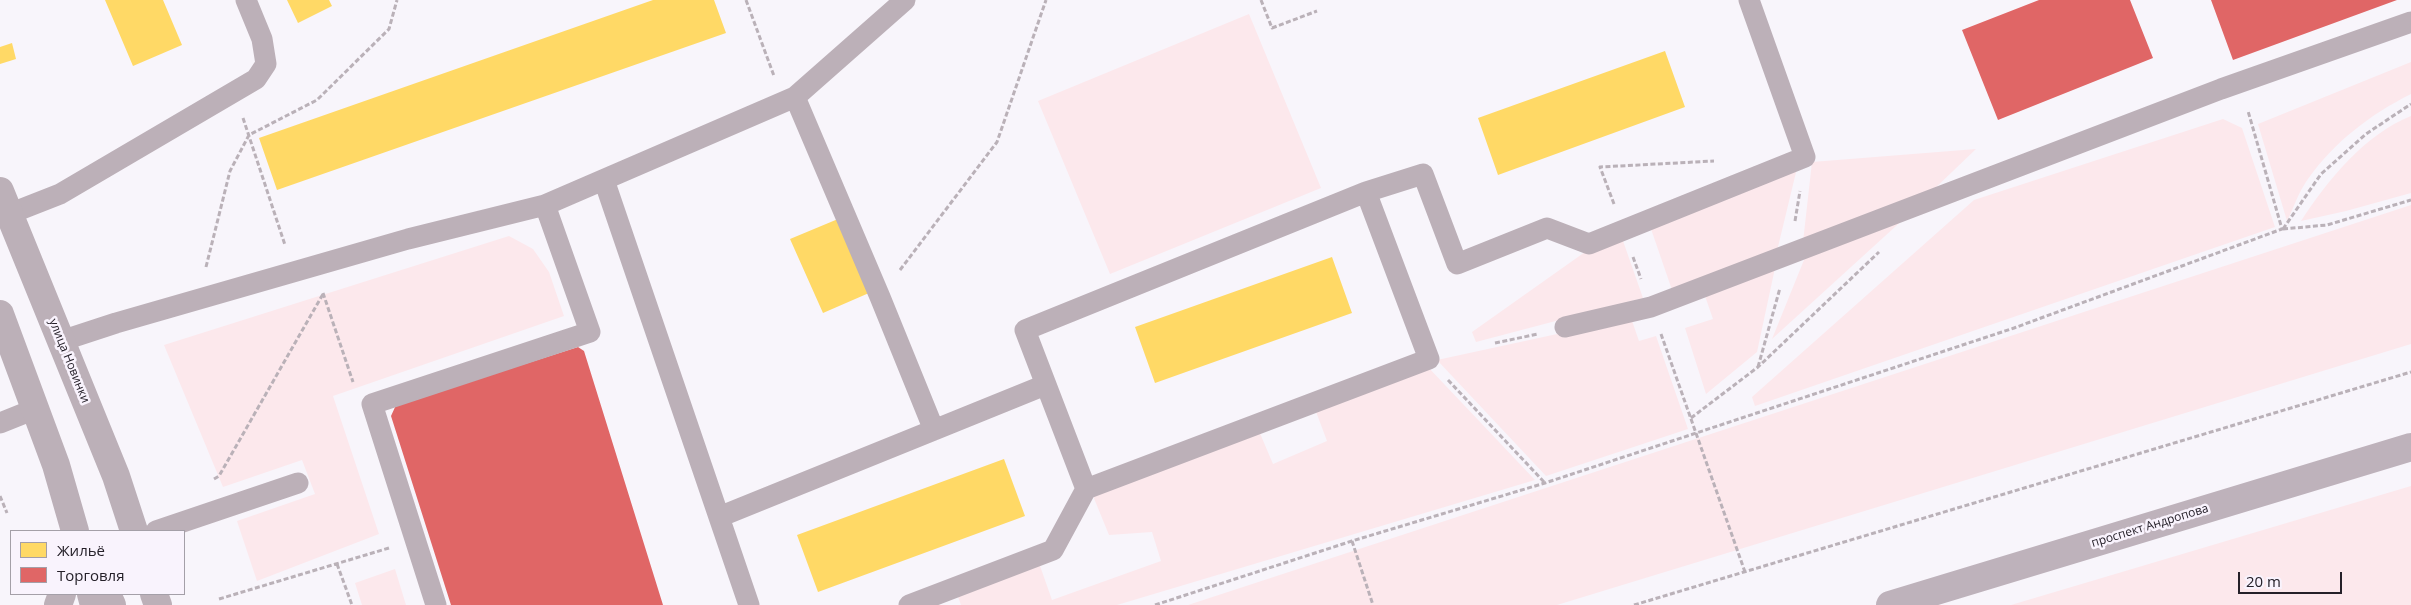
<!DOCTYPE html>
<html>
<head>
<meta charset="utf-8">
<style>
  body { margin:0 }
  #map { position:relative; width:2411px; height:605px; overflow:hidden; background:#f8f5fb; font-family:"Open Sans",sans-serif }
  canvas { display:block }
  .legend { position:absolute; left:10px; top:530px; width:175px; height:65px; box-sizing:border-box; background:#f9f3fd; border:1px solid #a49fa8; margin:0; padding:6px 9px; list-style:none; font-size:15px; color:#252029 }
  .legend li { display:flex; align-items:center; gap:10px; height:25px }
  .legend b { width:25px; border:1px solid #a49fa8 }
  .scale { position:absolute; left:2238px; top:572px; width:104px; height:22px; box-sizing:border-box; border:2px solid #252029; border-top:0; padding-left:6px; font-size:15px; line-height:18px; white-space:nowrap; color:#252029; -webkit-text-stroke:4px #f9f3fd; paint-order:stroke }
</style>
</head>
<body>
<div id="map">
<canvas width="2411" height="605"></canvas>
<ul class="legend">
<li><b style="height:14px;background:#ffd966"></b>Жильё</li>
<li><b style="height:14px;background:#e06666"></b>Торговля</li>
</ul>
<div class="scale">20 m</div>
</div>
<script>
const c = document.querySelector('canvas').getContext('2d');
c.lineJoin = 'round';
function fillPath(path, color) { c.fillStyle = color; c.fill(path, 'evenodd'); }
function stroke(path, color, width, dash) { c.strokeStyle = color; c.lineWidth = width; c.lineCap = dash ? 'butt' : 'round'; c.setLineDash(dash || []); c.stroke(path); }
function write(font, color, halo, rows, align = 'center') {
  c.font = font + ' "Open Sans",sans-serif'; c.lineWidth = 5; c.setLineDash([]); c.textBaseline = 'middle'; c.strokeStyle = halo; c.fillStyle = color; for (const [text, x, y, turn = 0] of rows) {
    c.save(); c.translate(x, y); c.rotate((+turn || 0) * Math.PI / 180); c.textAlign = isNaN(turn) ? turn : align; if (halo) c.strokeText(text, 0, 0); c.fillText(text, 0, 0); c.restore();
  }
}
const green = new Path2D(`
  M1249,14L1321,188L1110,274L1038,101Z
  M2411,62V94C2371,114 2334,142 2308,179C2299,191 2294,207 2287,221L2258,124Z
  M2411,116V193L2346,211L2301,221C2327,181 2365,134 2411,116Z
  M2223,119L2242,128L2275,227L1755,406L1752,397L1974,200Z
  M1976,149L1929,194L1803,242L1812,162Z
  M1798,164L1777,251L1672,290L1650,226Z
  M2411,205V344L1557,605H1188Z
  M1907,216L1772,339L1806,255Z
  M509,236L533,249L549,272L564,316L333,396L379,534L257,581L237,521L315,494L302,460L223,487L164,345Z
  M1622,238L1643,298L1476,342L1472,332L1585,252Z
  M1775,268L1757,352L1706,394L1685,328L1713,319L1705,296Z
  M1631,318L1639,341L1656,336L1688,429L1546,476L1437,360Z
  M1427,366L1535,480L1117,605H961L957,594L1039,563L1052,600L1161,561L1152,532L1109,535L1091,491L1259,431L1273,464L1327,441L1315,409Z
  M2411,486V605H2011Z
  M395,569L406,605H362L355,583Z`);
const homes = new Path2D(`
  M105,0H163L182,45L133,66Z
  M287,0H329L332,6L298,23Z
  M653,0H714L726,33L277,190L259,138Z
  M12,43L16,59L0,64V47Z
  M1665,51L1685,107L1498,175L1478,118Z
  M838,219L869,293L823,313L790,239Z
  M1332,257L1352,313L1155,383L1135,327Z
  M1004,459L1025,516L818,592L797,535Z`);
const shops = new Path2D(`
  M2039,0H2130L2153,58L1998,120L1962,30Z
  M2211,0H2397L2233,60Z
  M578,347L584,351L663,605H451L391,416L396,405Z`);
const path = new Path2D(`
  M746,0L774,76
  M1261,0L1272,28L1317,11
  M243,118L285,245
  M1614,204L1600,167L1714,161
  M1795,221L1800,191
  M2283,229L2321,174L2366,134L2411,104
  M2283,229L2327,225L2411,200
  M1633,257L1641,279
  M206,267L230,171L249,135L317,100L389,29L397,0
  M900,270L997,142L1046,0
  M323,293L353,382
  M1661,334L1745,572
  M1495,343L1538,334
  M1758,367L1780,288
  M1448,380L1545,483
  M1691,418L1758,367L1879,252
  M214,479L219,476L323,294
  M0,496L7,513
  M1352,541L1373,605
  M337,564L352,605
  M219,599L389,548
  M1155,605L1352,541L1545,483L2014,328L2282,229L2248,111
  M1634,605L2411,372`);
const service = new Path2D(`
  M795,97L880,297L934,430L1045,385
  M604,180L749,605
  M545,205L795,97L905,0
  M9,214L60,194L256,79L266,64L262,39L246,0
  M1565,327L1651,307L2221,89L2411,22
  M61,341L116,323L408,239L545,205L590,332L372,404L436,605
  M0,423L35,409
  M1086,489L1429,359L1366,192
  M719,517L934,430
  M156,531L298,483
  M909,605L1053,550L1086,489L1025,330L1366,192L1423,174L1457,264L1547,228L1589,244L1805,157L1749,0`);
const minor = new Path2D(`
  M107,594L112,605`);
const tertiary = new Path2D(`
  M0,191L116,476L134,531
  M0,314L56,465L75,531
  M91,594L94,605
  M154,594L158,605
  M58,605L62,594`);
const primary = new Path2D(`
  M1890,605L2411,447`);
const streetNames = [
  ["улица Новинки",69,361,68],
  ["проспект Андропова",2150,526,-17]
];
fillPath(green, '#fce8ec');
fillPath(homes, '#ffd966');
fillPath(shops, '#e06666');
stroke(path, '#bab1b8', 3, [5, 2.5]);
stroke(service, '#bcb0b8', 21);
stroke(minor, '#bcb0b8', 28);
stroke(tertiary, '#bcb0b8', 28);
stroke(primary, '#beb2bb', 28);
write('12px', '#252029', '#f9f3fd', streetNames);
</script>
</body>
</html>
